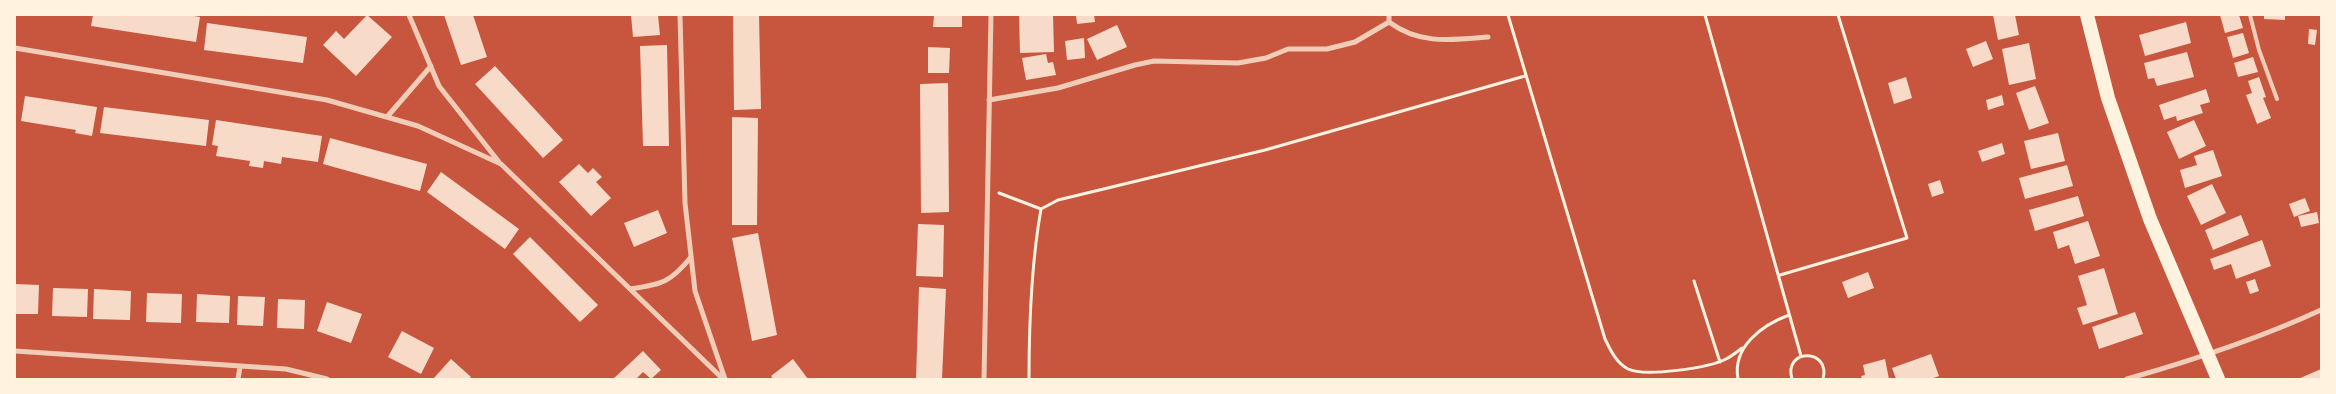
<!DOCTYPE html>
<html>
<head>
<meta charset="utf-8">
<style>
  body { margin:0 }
  #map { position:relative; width:2336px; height:394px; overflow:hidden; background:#c8553d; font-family:Overpass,sans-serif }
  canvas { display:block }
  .frame { position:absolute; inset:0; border:16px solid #fff3e0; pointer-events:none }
</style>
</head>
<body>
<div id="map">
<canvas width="2336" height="394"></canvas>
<div class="frame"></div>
</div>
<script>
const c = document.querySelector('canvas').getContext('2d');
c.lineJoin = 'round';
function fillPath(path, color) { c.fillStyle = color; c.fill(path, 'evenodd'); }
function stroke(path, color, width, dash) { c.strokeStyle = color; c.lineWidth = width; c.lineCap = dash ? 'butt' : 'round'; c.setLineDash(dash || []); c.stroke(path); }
const building = new Path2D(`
  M93,15H188L200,17L196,42L91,26Z
  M367,15L392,37L356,76L323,45L336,31L344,39Z
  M444,15H473L487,57L461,65Z
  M631,15H658L660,35L633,37Z
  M733,15H759L761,109L734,110Z
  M934,15H962V27H933Z
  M1019,15H1053L1054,52L1020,53Z
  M1076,15H1094L1095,22L1077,24Z
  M1993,15H2015L2019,35L1998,40Z
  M2220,15H2239L2243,28L2225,33Z
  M2264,15H2285V20L2264,19Z
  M2186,22L2191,43L2145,56L2139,35Z
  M207,23L307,37L303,63L204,50Z
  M1117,25L1127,47L1097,60L1087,39Z
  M2309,29L2317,30L2315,45L2308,44Z
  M2243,33L2249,53L2233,58L2227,37Z
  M1084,38L1085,58L1067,60L1065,41Z
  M1986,41L1993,59L1973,67L1966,49Z
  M2029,43L2036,79L2009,85L2002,49Z
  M667,45L669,146H643L640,46Z
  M928,47L950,48L949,73H928Z
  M2187,52L2194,77L2157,86L2154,78L2148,79L2144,63Z
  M1046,54L1048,63L1053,62L1056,75L1026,80L1022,58Z
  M2253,57L2258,72L2238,77L2234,63Z
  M495,66L563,140L543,158L475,84Z
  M1906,77L1912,98L1894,104L1888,83Z
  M2259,77L2266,97L2263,98L2271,118L2257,124L2246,95L2252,93L2248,81Z
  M948,83L949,212L921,213L920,84Z
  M2035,86L2049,123L2029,130L2016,93Z
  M2206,89L2210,102L2200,105L2203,113L2177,121L2176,116L2164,120L2159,105Z
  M2002,95L2004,105L1988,110L1986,100Z
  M25,96L97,107L92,136L75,133L76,130L21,121Z
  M104,107L209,120L206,146L100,133Z
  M732,117L758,118L757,225H732Z
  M216,120L322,136L318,162L282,157L281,164L264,161L263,168L249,166L250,161L216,156L218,146L212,145Z
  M2194,120L2206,146L2179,159L2167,132Z
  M2058,133L2065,161L2031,169L2024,141Z
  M330,138L427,164L420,191L323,164Z
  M2002,143L2005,154L1982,162L1978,151Z
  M2213,150L2222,176L2185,188L2180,170L2197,165L2194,156Z
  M579,164L588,173L593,168L602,177L596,182L611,198L591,216L559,182Z
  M2067,165L2073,186L2025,199L2019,178Z
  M441,172L519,229L505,249L427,192Z
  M1940,180L1944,193L1932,197L1928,184Z
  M2212,184L2226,213L2201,225L2187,196Z
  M2078,196L2084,216L2035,231L2029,210Z
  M2305,198L2310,211L2294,217L2289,204Z
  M658,210L667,233L634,247L624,223Z
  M2317,212L2319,223L2301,227L2298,216Z
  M2241,215L2249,235L2213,250L2205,230Z
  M2088,221L2100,256L2075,264L2069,245L2058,249L2053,232Z
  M918,224L944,225L943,277L916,276Z
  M758,233L777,335L752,341L732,238Z
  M530,237L598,305L580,322L513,254Z
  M2262,240L2271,266L2236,279L2231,264L2214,270L2210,259Z
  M2104,268L2118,314L2083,325L2077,308L2087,305L2078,276Z
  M1868,272L1874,288L1848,298L1842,282Z
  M2255,279L2259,291L2250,294L2246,282Z
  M15,284L39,285L38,314H15Z
  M919,287L946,289L942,379H916Z
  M53,288L88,289L87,317L52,316Z
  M94,289L131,291L130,320L93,319Z
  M147,293L182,294L181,323L146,322Z
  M197,294L230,296L229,323L196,322Z
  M238,296L265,297L263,326L237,325Z
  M278,299L305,300L304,329L277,328Z
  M327,302L362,314L351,343L317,331Z
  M2135,312L2143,334L2099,349L2092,327Z
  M402,331L434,348L421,374L388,357Z
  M643,351L661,370L651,379L643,372L636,379H613Z
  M1931,354L1939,376L1931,379H1896L1892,368Z
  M451,359L471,377L469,379H433Z
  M793,359L808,379H773L771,376Z
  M1885,359L1889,379H1862L1861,376L1865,375L1863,365Z
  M2321,369V379H2298Z`);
const path = new Path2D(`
  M1508,15L1605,339C1610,349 1616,363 1628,369C1645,377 1709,368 1726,359C1732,356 1737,352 1742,348
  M1705,15L1801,356
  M999,193L1041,209
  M1780,275L1907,238L1838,15
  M1694,281L1720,362
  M1029,379C1029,322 1031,265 1041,209L1058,200L1265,150L1525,76
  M1738,379C1732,347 1762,325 1789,315
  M1792,379C1783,348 1831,348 1823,379`);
const service = new Path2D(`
  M2250,15L2259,50L2277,99`);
const minor = new Path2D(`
  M409,15L439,86L499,162
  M680,15L685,203L695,291L725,379
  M1389,22C1420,45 1451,40 1488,37
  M15,48L327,100L418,126L501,164L723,379
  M989,100L1058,88L1135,65L1154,61L1238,63L1266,58L1288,49H1327L1355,42L1389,22V15
  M387,117L431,66
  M630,289C662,284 670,283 691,257
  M15,351L286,369L327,379
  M238,379L240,367
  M984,379L991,15
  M2127,379C2194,360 2258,339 2321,310`);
const trunk = new Path2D(`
  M2087,15L2108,98L2150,219L2218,379`);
fillPath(building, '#f7dbc8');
stroke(path, '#fff3e0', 3);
stroke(service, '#f1ccb7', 4);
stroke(minor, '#f1ccb7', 5);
stroke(trunk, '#fff3e0', 14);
</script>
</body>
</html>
